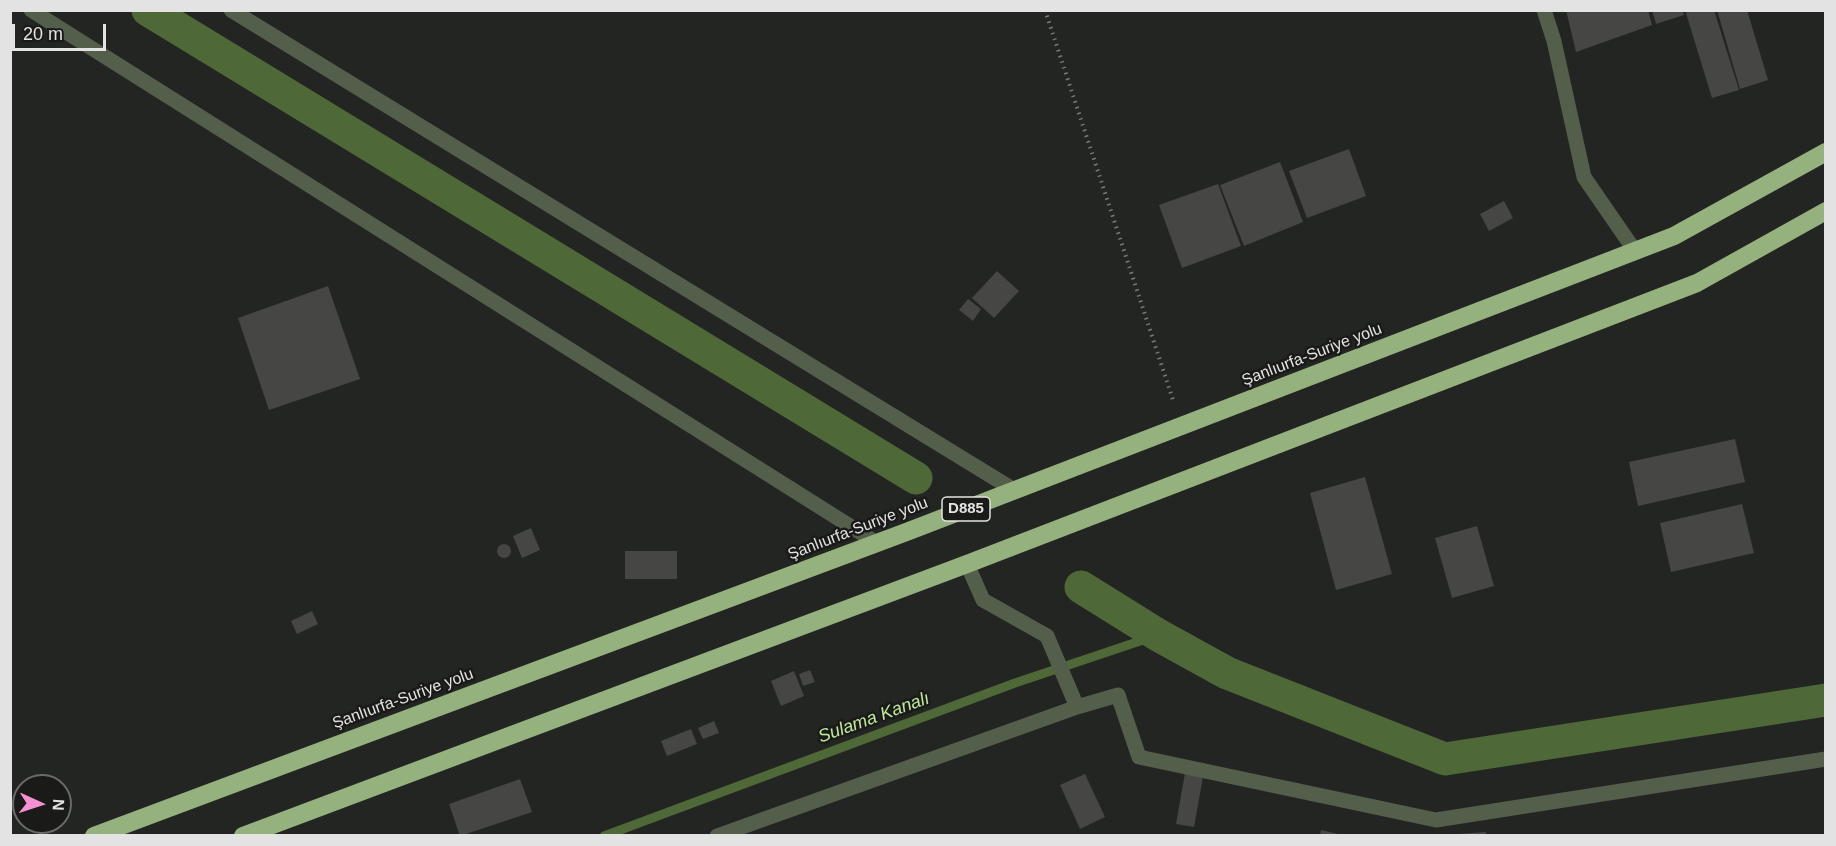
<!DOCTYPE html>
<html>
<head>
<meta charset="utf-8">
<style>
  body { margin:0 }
  #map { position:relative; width:1836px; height:846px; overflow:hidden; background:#232522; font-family:Arial,sans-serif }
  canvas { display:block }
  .frame { position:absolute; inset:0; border:12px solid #e2e3e2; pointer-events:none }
  .north { position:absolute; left:12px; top:774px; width:60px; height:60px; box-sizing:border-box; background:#1a1b19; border:2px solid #6a6b69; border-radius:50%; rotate:93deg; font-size:16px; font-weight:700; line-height:24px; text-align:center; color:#e2e3e2 }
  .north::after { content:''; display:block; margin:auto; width:21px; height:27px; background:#f591d2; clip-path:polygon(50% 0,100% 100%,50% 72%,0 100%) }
  .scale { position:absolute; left:12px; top:24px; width:94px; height:27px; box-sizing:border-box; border:3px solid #e2e3e2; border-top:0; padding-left:8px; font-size:18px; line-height:21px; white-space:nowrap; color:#e2e3e2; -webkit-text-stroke:4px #1a1b19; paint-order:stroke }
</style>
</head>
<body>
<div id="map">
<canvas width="1836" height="846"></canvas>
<div class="frame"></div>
<div class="north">N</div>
<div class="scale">20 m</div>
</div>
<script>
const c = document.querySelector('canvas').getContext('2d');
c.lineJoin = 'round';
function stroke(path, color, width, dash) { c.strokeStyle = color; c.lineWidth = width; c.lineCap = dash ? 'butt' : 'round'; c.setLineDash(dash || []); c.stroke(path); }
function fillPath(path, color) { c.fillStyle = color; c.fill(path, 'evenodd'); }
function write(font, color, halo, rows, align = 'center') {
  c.font = font + ' Arial,sans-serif'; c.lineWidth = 5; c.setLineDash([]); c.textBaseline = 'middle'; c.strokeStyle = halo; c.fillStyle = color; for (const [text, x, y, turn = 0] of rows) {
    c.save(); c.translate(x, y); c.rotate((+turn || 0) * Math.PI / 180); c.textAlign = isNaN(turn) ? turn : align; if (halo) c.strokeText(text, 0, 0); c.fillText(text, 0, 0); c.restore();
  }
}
const stream = new Path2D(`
  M604,836L1015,683L1158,635`);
const canal = new Path2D(`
  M148,10L916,478
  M1081,587L1158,635L1227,673L1445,759L1826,700`);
const building = new Path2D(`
  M1566,10H1648L1652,25L1576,52Z
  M1652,10H1682L1684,15L1656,24Z
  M1685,10H1714L1739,90L1712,98Z
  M1717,10H1747L1768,80L1740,89Z
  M1349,149L1366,196L1307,218L1289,171Z
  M1280,162L1303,222L1244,246L1220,185Z
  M1218,184L1241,246L1182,268L1159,205Z
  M1504,201L1513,218L1489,231L1480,214Z
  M997,271L1019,291L994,318L972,298Z
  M328,286L360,379L269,410L238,318Z
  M968,299L981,309L973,321L959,310Z
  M1735,439L1745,482L1638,506L1629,462Z
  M1365,477L1392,574L1336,590L1310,493Z
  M1742,504L1754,553L1671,572L1660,523Z
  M1477,526L1494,586L1452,598L1435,538Z
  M531,528L540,550L522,558L513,536Z
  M497 551a7 7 0 1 1 14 0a7 7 0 1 1-14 0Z
  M625,551H677V579H625Z
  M312,611L318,624L297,634L291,621Z
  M810,670L815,682L803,686L799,674Z
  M794,671L804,696L781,706L771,681Z
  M714,721L719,733L703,739L698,728Z
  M691,729L697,744L667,756L661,741Z
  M1185,773L1203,777L1194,827L1176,824Z
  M1085,774L1105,817L1080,829L1060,785Z
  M520,779L532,812L460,836L449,804Z
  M1321,830L1342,835V836H1320Z
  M1486,832V836H1458V834Z`);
const path = new Path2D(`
  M1045,10L1174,403`);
const street = new Path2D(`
  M31,10L877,543
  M231,10L1014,490
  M1544,10L1554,41L1584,177L1635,251
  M967,564L983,600L1047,636L1077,707L1118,695L1139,757L1436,820L1826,759
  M717,836L1077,707`);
const highway = new Path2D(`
  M94,836L909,531L1674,236L1826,152
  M243,836L967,564L1697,283L1826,211`);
const shields = [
  [966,509,48]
];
const shieldNames = [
  ["D885",966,509]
];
const streetNames = [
  ["Şanlıurfa-Suriye yolu",1312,355,-21],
  ["Şanlıurfa-Suriye yolu",858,529,-21],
  ["Şanlıurfa-Suriye yolu",403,699,-20]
];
const waterNames = [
  ["Sulama Kanalı",874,718,-20]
];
stroke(stream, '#4f6838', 9);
stroke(canal, '#4f6838', 33);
fillPath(building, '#464744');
stroke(path, '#787a78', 4, [1.5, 4.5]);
stroke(street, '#545f4b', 15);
stroke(highway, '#95b17e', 18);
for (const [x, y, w] of shields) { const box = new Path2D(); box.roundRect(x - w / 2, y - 12, w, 24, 4.5); c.fillStyle = '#1a1b19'; c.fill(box); stroke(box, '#e2e3e2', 1.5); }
write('bold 15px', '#e2e3e2', null, shieldNames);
write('16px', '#e2e3e2', '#1a1b19', streetNames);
write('italic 18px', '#bfe89d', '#1a1b19', waterNames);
</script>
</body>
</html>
